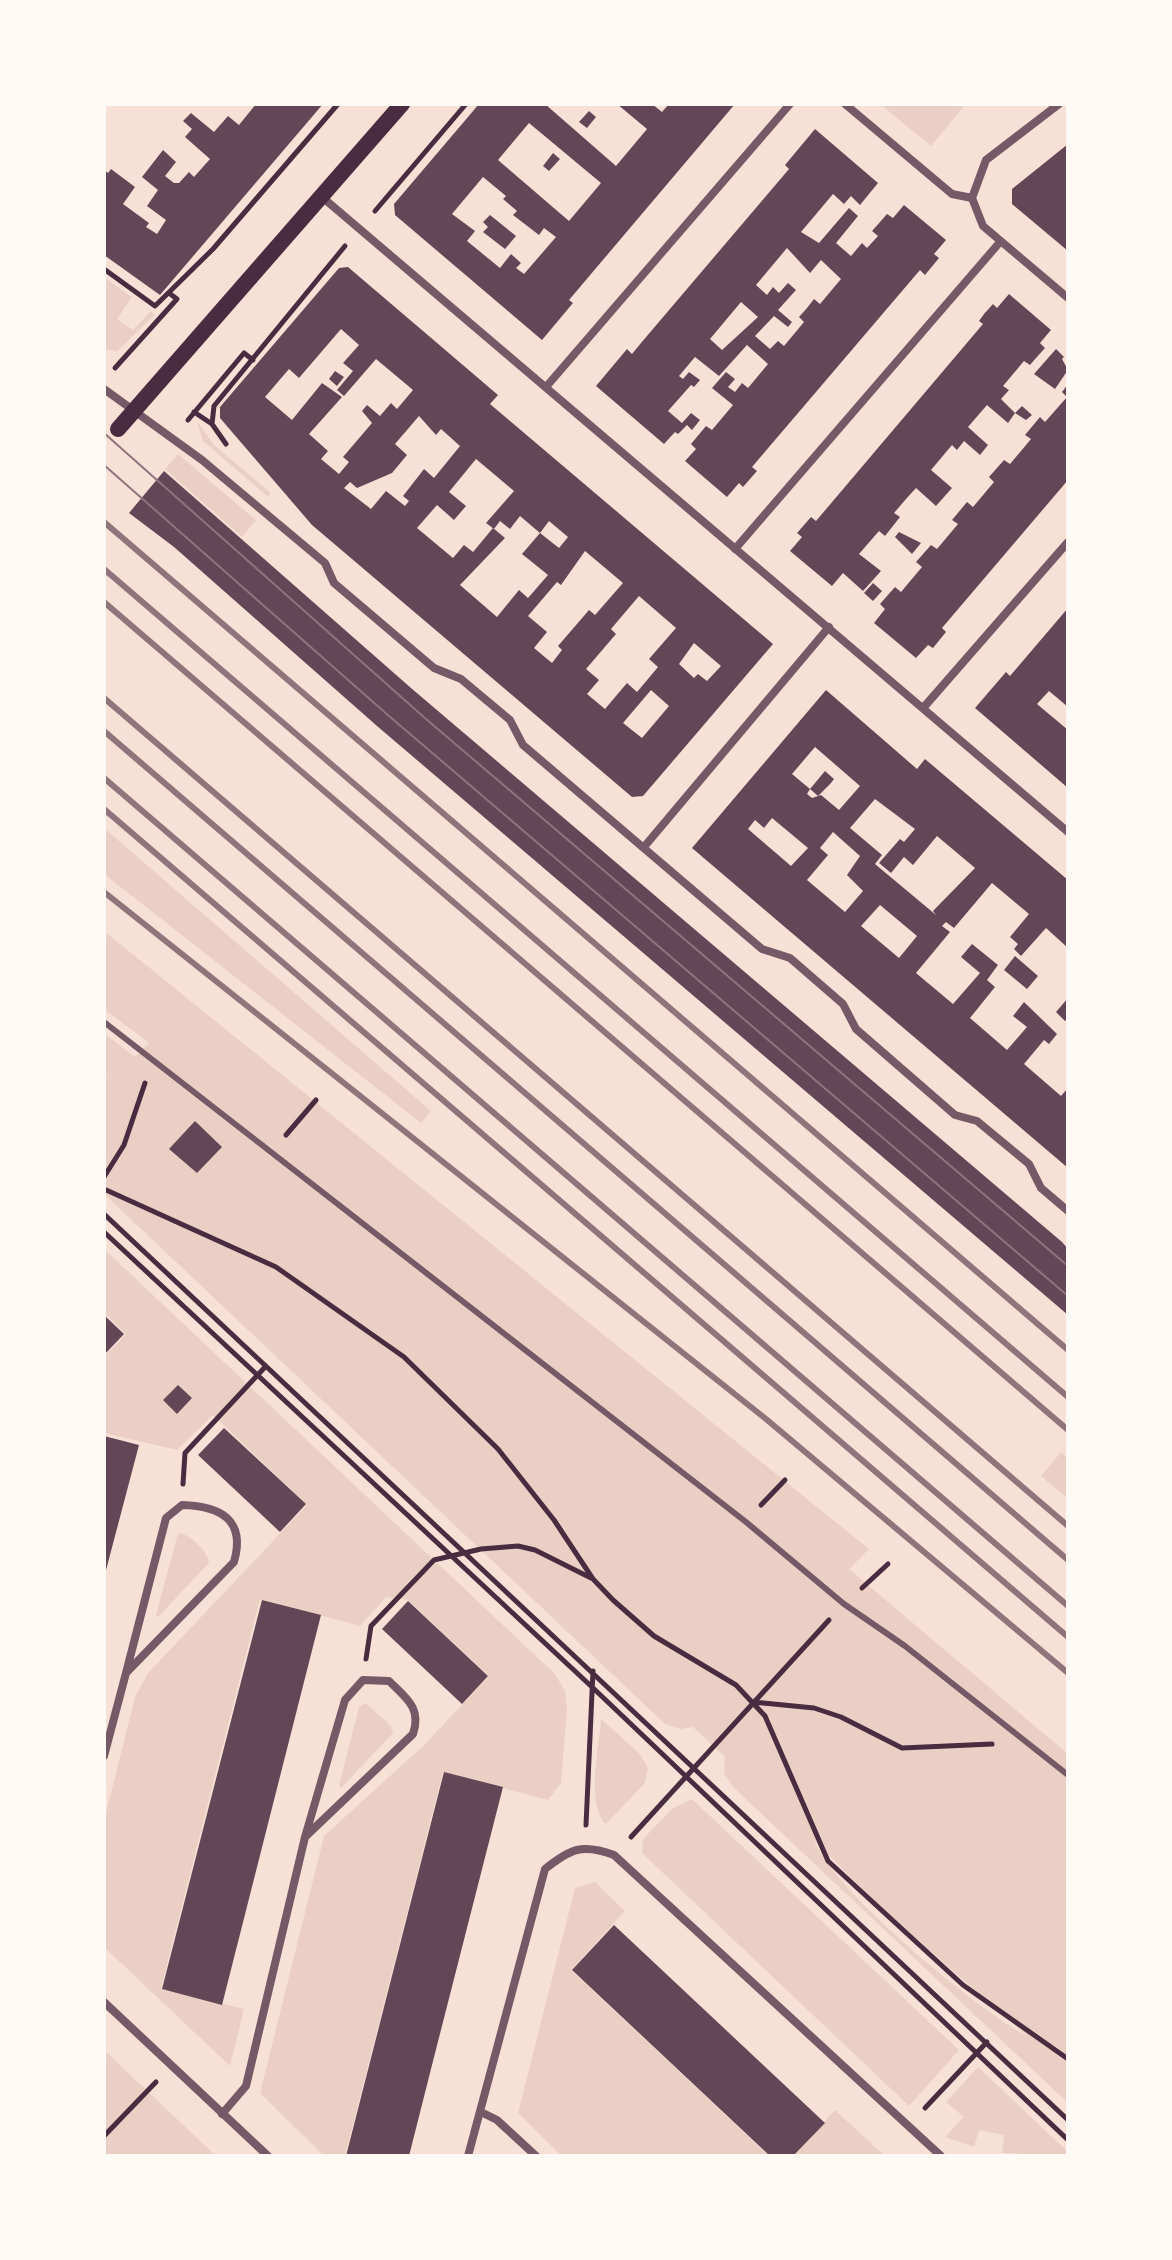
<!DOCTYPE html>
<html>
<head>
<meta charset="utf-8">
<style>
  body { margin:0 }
  #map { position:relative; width:1172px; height:2260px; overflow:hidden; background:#f7e1d7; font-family:"IBM Plex Sans",sans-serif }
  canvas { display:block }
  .frame { position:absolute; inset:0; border:106px solid #fffaf5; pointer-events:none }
</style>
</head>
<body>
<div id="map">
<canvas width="1172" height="2260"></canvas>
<div class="frame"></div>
</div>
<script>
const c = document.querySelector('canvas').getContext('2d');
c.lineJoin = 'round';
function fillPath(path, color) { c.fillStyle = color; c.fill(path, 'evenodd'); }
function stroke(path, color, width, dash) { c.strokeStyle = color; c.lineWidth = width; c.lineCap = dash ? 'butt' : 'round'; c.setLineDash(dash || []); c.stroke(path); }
const green = new Path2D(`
  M880,104H966L931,146Z
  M104,277L132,297L117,319L133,330L151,311L155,315L117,351L104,349Z
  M197,421L214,445L271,493L268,497L203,441Z
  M178,454L256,520L242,537L165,469Z
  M104,828L431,1111L421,1123L104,874Z
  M104,931L869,1549L849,1569L1068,1754V2103L733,1787L724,1773L725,1757L693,1727L680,1729L665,1724L104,1194V1078L107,1074L104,1071V1033L135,1057L149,1043L104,1009ZM814,1840L877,1904L1027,2036C979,2011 831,1889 814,1840Z
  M104,1249L555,1674L565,1691L567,1709L561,1783L548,1800L443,1772L345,2156H324L260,2093L324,1836L424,1745L489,1676L408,1600L386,1597L360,1626L260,1599L161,1988L244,2009L230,2066L104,1947V1821L135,1697L148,1673L307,1505L213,1415L177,1450L104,1433V1357L126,1334L104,1313Z
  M1061,1452L1068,1458V1499L1041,1476Z
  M178,1533C190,1534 208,1551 209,1563L158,1617L156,1615Z
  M366,1703L391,1726L393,1733L341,1788L339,1786L359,1707Z
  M601,1719L640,1754L648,1768L645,1783L606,1824C586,1806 599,1745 601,1719Z
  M692,1799L959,2050L909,2106L642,1853L643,1839L673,1808Z
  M595,1882L625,1911L571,1970L769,2156H562L518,2113L575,1888Z
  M104,2050L216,2156H104Z
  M978,2067L1068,2152V2156L1002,2153L1004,2135L979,2130L974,2147L945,2137L964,2117L946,2102Z
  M835,2110L885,2156H793Z`);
const building = new Path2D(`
  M256,104H323L160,295L104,255V170L108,173L111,169L135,187L123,204L149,223L146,227L157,234L166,220L147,206L158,190L142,177L163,150L176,162L165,176L174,183H179L189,172L194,177L210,159L185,137L192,129L183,121L191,113L214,132L228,116L239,125Z
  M479,104H545L616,166L647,129L617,104H652L662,112L669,104H735L569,300L573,303L542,340L395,215L394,204ZM529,123L601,183L569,221L498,160ZM483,177L506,196L503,199L517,211L513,215L539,235L544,228L556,237L524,274L516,268L521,263L511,254L500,268L467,241L475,231L452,214Z
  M589,111L596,117L587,128L579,122Z
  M815,129L878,183L860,205L851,196L844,204L833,194L801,232L819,243L849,208L858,216L836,243L851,256L862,243L867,248L878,236L872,231L880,222L887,214L893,218L904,205L946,240L934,254L939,258L925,275L920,270L752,467L757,471L743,487L739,483L727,497L685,461L696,449L691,444L706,426L712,430L733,405L712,388L726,372L735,379L728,387L735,392L742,383L748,388L768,364L747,345L719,376L695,357L679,376L683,379L689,372L700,380L694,387L691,385L668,411L682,423L691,413L700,420L692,430L687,425L678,434L675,432L664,444L596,386L627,349L632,354L641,343L789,169L785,165ZM787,248L810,273L821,260L841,279L820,304L814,299L807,308L799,317L804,322L784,346L778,341L770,349L755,336L774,316L788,327L792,322L778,310L796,290L788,283L779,293L773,287L767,295L756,285ZM741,302L758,317L722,350L710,339Z
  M1068,144V251L1012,204V189Z
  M553,153L560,159L549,171L543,166Z
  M490,215L516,236L505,249L483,232L488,227L483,222Z
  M348,267L498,395L490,404L773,644L643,796L632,797L312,525L220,418V407L339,268ZM341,329L359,345L343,363L353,371L337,390L344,396L376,359L413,390L397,409L391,403L380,416L367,405L362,411L372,423L343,457L349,462L339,474L321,459L328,451L309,434L342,397L322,383L292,420L265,397L289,369L299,378ZM419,416L436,435L441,429L460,446L434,478L424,469L403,496L409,501L405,506L386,491L371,509L344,488L350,482L357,488L392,473L407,455L395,444ZM476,459L514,491L486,523L494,529L500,521L510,529L520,516L540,533L522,554L548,575L528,598L519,590L497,617L460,585L505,538L493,528L473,552L464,545L453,558L417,528L437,505L454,520L466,506L449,492ZM549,521L568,537L559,548L540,533ZM585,551L623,583L595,615L589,610L558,646L562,650L552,663L534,648L547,632L528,616L557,582L561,585ZM639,596L676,628L649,659L658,667L637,692L627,683L605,709L587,694L599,680L586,669L616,634L611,629ZM694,643L721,666L707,681L698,674L694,678L679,664ZM651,690L669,706L642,738L623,723Z
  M1009,294L1051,330L1040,343L1045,348L1036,358L1030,365L1024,361L1003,386L1009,390L1001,399L1015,413L1022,406L1032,415L1026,420L1015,413L1008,423L987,405L968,427L988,445L980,455L964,441L957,450L952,445L931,470L952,488L936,506L916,488L906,499L894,513L900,517L885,536L879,531L859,554L881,571L863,591L843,573L832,586L790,551L802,537L797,533L811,517L816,521L983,324L979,321L984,314L993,304L997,308Z
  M1056,349L1064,357L1062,359L1068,370L1055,389L1034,374Z
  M335,371L344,377L337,386L329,379Z
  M1068,384V480L942,628L946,632L933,648L928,645L916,658L874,623L885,609L880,604L895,587L901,592L922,567L916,562L931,545L937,549L958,524L952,520L967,502L973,507L994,482L989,477L1004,460L1010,464L1021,451L1031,439L1025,435L1040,417L1045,422L1067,397L1062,392Z
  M164,471L411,688L1062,1242L1068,1249V1315L377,726L174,547L129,513Z
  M899,532L921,543L912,554L895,537Z
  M873,583L882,591L873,601L864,593Z
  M1068,608V707L1049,691L1037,704L1068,730V788L975,708L1006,672L1010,676Z
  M826,690L917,769L925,759L1068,880V948L1046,928L1021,956L1014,949L1018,944L1010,937L1029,914L992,883L954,928L946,922L942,926L950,932L916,973L953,1004L980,973L961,957L972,944L998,965L987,980L995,987L970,1018L1007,1050L1027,1027L1013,1016L1024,1002L1057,1034L1049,1044L1044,1040L1024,1064L1061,1096L1068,1088V1168L692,848ZM815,747L860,786L839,810L821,795L812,798L807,794L810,789L818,796L831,783L834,779L825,771L810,789L792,774ZM875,799L915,829L904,842L900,839L879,863L891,873L904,857L913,865L937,836L975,868L933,911L936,915L875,864L882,855L850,828ZM772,818L808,848L791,866L748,829L755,820L764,828ZM833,832L860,856L847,875L863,891L845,912L807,880L828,855L820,848ZM880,905L917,936L899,958L861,926Z
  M1015,956L1038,976L1027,989L1004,970Z
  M1068,998V1018L1065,1021L1056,1012Z
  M195,1121L222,1147L197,1173L169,1149Z
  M104,1315L124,1334L104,1355Z
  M178,1385L192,1398L177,1414L163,1400Z
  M224,1428L306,1504L280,1532L198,1455Z
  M104,1436L139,1445L105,1574H104Z
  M262,1600L321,1615L222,2005L162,1989Z
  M408,1601L488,1676L462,1704L382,1629Z
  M444,1772L503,1787L432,2065L409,2156H346Z
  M614,1925L825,2123L793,2156H770L572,1970Z`);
const path = new Path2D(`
  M375,211L466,104
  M104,269L155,306L213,249L338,104
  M115,368L177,299L169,293
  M194,412L212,424
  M188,420L244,353L253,360
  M226,444L212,424L214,406L345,246
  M286,1135L316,1100
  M104,1177L124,1145L145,1083
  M104,1189L276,1267L404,1357L498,1449L554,1520L593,1579L613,1600L654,1636L736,1685L765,1716L828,1861L963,1985L1068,2059
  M104,1214L1068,2120
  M104,1232L592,1687L1068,2140
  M183,1484L185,1453L266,1366
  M761,1505L785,1480
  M862,1588L888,1564
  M366,1659L371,1626L434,1560L481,1549L518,1546L535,1550L591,1578
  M753,1702L814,1708L841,1717L902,1748L992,1744
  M586,1825L593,1671
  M631,1837L829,1620
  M925,2108L987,2042
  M104,2136L156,2082`);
const service = new Path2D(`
  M104,1022L746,1522L844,1604L905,1646L1068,1775`);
const minor = new Path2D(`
  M845,104L952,194L972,198L983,226L1068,298
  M322,197L1068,832
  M972,198L986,160L1059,104
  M546,387L790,104
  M104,389L202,460L325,563L334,583L434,668L461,679L510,720L523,745L762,949L790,958L843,1004L856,1029L955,1115L977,1121L1029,1164L1041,1188L1068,1211
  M735,549L1000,242
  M924,707L1068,542
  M644,847L829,627
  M104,1756L126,1673L234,1562C246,1520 221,1506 182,1505L166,1518L126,1673
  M104,2002L268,2156
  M481,2112L497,2120L536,2156
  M222,2114L246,2086L305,1837L413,1734C422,1708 406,1698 389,1681L363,1680L345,1700L305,1837
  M468,2156L545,1869C570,1849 582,1843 614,1855L941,2156`);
const secondary = new Path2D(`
  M118,429L402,104`);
const tram = new Path2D(`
  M104,433L426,719L1068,1266
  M104,465L389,716L1068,1296`);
const rail = new Path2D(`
  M104,522L1068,1350
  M104,569L1068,1397
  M104,602L1068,1430
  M104,698L1068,1526
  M104,731L1068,1560
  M104,778L1068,1606
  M104,809L1068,1637
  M104,892L766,1419L1068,1673`);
fillPath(green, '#ebcfc5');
fillPath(building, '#644757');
stroke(path, '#4a2c40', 5);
stroke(service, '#755966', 6);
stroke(minor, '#755966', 8);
stroke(secondary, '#4a2c40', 16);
stroke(tram, '#8f747c', 2);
stroke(rail, '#8f747c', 6);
</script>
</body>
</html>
